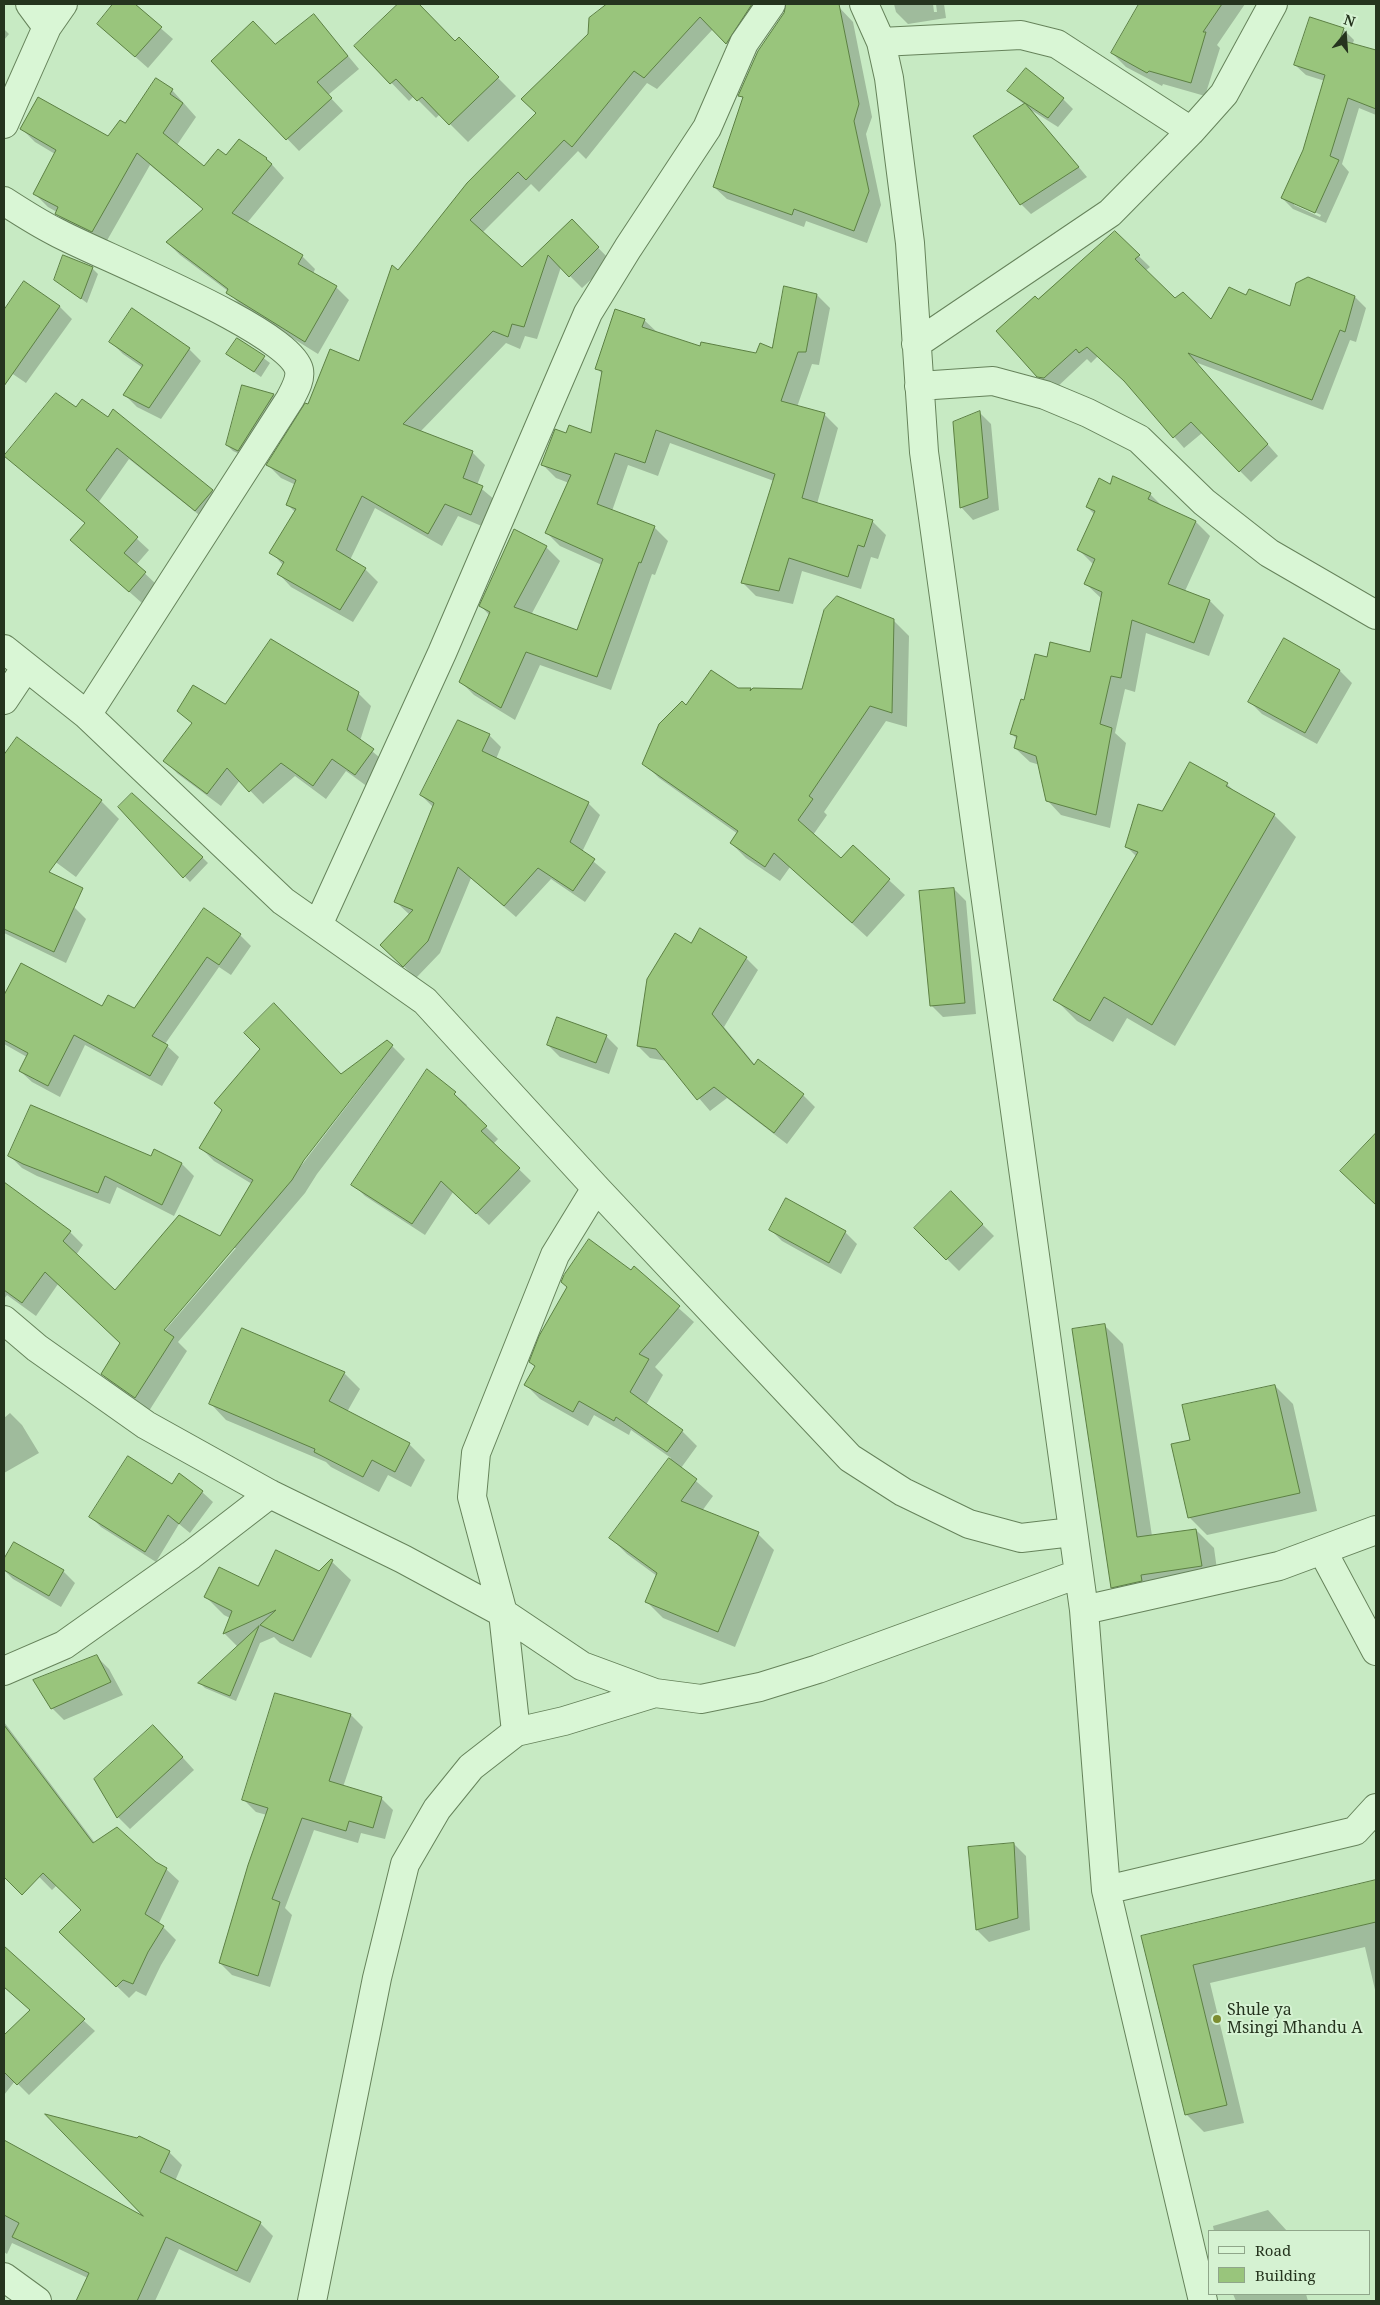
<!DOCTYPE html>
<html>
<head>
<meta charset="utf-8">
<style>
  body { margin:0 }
  #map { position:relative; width:1380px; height:2305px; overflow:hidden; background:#c7eac3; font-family:"Noto Serif",serif }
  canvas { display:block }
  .frame { position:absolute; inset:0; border:5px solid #25341e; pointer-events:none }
  .legend { position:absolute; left:1208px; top:2230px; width:162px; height:65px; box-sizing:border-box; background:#d5f2d2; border:1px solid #8fa68a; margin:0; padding:6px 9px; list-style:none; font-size:15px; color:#25341e }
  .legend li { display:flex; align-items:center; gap:10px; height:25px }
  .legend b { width:25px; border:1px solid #8fa68a }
  .north { position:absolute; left:1320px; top:10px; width:50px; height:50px; -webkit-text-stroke:4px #d5f2d2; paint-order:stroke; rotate:18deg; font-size:14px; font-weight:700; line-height:20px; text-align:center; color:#25341e }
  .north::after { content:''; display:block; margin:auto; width:18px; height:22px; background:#25341e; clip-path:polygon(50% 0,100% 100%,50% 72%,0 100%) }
</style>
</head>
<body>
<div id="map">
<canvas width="1380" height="2305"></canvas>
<div class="frame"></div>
<ul class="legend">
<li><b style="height:6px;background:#d9f6d5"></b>Road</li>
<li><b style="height:14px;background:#99c57c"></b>Building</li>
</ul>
<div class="north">N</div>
</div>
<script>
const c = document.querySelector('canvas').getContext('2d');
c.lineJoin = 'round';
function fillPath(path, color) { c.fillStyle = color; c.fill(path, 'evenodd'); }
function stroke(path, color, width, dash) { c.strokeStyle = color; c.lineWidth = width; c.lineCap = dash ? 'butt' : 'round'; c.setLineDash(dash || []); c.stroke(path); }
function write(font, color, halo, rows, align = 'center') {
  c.font = font + ' "Noto Serif",serif'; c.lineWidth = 4; c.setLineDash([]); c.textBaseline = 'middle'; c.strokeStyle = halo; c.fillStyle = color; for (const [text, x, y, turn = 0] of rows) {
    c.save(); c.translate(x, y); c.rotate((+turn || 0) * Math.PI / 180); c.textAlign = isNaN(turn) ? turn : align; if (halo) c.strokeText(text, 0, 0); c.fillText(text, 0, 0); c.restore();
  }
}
const shadow = new Path2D(`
  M115,4H133L173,39L148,68L98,24Z
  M400,4H418L456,42L459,39L516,96L468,142L440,114L436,118L414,96L409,101L356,46Z
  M609,4H637L640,7L643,4H776L740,56L713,29L657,89L647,83L586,159L578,151L539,192L531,184L482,233L522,269L572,221L611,261L582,288L561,267L537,339L525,336L520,349L506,343L420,432L472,452L485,465L477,485L495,500L484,527L458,516L442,546L375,508L350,560L365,569L378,582L353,622L291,587L279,574L284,566L271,552L296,513L288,505L296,485L281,478L268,465L309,406L360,363L398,272L537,113L589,35L590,19Z
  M788,4H836L853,22L872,117L866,134L881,205L867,243L806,221L804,227L727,199L714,187L744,99L740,95L785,13Z
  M894,4H933L934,12H937L936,4H944L946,18L908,24L896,12Z
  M1140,4H1145L1174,19L1180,4H1245L1217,45L1220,48L1205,96L1163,84L1162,86L1126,67L1112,53Z
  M314,15L359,69L328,95L343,111L299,151L213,61L275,46Z
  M4,29L9,34L4,40Z
  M1343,29L1354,40L1352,46L1360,58L1376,62V115L1359,108L1342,164L1349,172L1326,223L1293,209L1282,198L1305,151L1325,81L1306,75L1295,65ZM1294,202L1321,215L1320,217L1294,205Z
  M172,90L196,117L177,145L204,168L226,157L239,141L267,159L284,178L247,223L302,256L315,269L313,274L336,287L349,300L318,354L241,306L228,291L180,255L167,242L204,210L150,165L105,244L69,226L56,213L57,212L48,207L35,194L55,154L35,142L22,129L109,138Z
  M1008,91L1063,99L1073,109L1058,127L1031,110L1087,177L1031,214L1021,204L1025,105Z
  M1115,233L1150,267L1145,271L1175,300L1211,321L1247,297L1291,308L1308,278L1355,297L1366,308L1356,342L1350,340L1323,410L1195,362L1278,456L1251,482L1202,433L1184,448L1128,384L1098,356L1091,363L1087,359L1055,389L1050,387L1038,376V300Z
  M92,268L98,274L87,303L55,279Z
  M25,283L60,307L72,319L26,383L4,368V313Z
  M785,288L817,295L830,308L819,365L812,364L797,407L824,414L838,428L817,504L872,521L886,535L878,559L871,557L861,589L802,571L793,604L756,596L742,582L774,481L670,443L658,476L628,465L612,511L654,527L668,541L655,575L652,574L611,690L540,665L515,720L474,695L461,682L490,616L481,606L546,547L560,561L531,615L577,631L602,565L560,546L547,533L569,483L556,478L543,465L567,435H592L603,375L597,368L644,320L658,333L701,348L757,355L773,350Z
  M238,339L270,363L261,377L228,354Z
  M111,342L189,349L201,361L161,419L137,407L125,395L143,368L123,354Z
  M243,386L274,395L279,401L244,456L233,451L227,445Z
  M77,409L108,419L212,491L224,503L208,522L129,459L98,503L149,550L136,565L157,585L142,603L84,552L86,524L6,456Z
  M979,412L991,424L999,510L973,520L962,508L955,423Z
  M1114,477L1150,494L1164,508L1196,522L1210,536L1185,591L1210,601L1224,615L1209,656L1146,633L1135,692L1125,689L1115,733L1126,743L1110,828L1061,815L1047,800L1040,765L1030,762L1015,748L1018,740L1012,734L1025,702L1048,659L1091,653L1102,599L1085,583L1093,564L1079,550L1095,515L1087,507L1110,485Z
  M893,620L909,636L907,727L886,721L824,812L827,815L813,835L841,860L853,847L905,895L867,937L790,867L780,881L746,858L731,843L738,834L659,778L644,763L686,707L737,689L803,690Z
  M1340,671L1352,683L1317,744L1262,714L1250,702Z
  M358,693L371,706L360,741L386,763L368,787L346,771L326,799L295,776L263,804L240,780L221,806L178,774L165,761L193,724L178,710Z
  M489,735L501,747L496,759L588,803L600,815L582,852L606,872L585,902L551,879L516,917L471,878L440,953L416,978L394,957L410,915L396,902L434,808L421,795Z
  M17,739L101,801L119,819L76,877L4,824V757Z
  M1227,784L1237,794L1274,815L1296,837L1175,1046L1127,1018L1113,1042L1077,1021L1055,999L1137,857L1127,847L1162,813Z
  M120,807L202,857L208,863L190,882Z
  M4,870L74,907L86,919L66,963L4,933Z
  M954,889L966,901L976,1014L943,1017L931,1005Z
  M204,910L240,935L251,946L231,975L219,967L165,1044L179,1057L162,1086L85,1045L60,1097L32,1082L20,1071L27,1057L4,1044V998L22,965L103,1008L134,1010Z
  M692,944L746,958L758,970L724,1027L755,1065L803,1095L815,1107L787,1144L727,1098L710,1111L667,1061L650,1058L638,1046Z
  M606,1036L618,1048L609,1074L560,1057L548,1045Z
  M387,1041L405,1059L317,1174L305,1193L178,1342L187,1351L149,1411L115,1387L102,1374L121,1344L58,1284L36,1316L7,1295L4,1299V1193L8,1187L70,1232L83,1245L76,1255L115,1292L221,1238L252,1184L214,1161L201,1148L341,1075ZM366,1077H369L301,1166L299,1165ZM232,1248H236L161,1335L159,1334Z
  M428,1071L467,1105L466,1107L498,1139L493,1144L531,1181L489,1225L453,1192L425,1235L365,1196L353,1184Z
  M1376,1135V1205L1342,1171Z
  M155,1150L182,1164L194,1176L174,1216L117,1187L110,1204L37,1176L22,1168L10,1156L152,1157Z
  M951,1193L994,1236L959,1271L916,1228Z
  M787,1200L845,1232L857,1244L841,1274L782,1241L770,1229Z
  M634,1268L694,1322L655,1367L663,1375L646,1405L682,1431L697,1446L681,1468L713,1496L702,1511L758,1534L774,1550L735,1647L663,1618L647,1602L657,1576L627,1554L611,1538L671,1458L631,1430L629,1435L594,1415L588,1426L540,1399L526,1385L536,1367L531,1362Z
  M1105,1326L1123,1344L1152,1536L1196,1530L1214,1548L1219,1584L1130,1605L1112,1587Z
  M344,1373L360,1389L347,1412L409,1444L425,1460L411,1487L388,1475L379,1492L331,1467L326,1462L226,1420L211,1404Z
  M1275,1386L1293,1404L1317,1511L1207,1535L1189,1517L1191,1441Z
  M10,1413L22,1425L39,1453L4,1473V1418Z
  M172,1485L202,1492L213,1502L190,1533L179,1524L156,1562L101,1527L91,1517Z
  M15,1543L63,1571L75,1583L61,1607L13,1579L4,1570V1562Z
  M331,1561L351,1580L311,1658L280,1643L274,1637L260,1643L236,1701L205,1688L200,1683L238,1647L224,1633L230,1618L224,1615L206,1597L258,1588L319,1572Z
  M97,1657L109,1669L123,1695L64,1720L52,1708Z
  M351,1715L363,1727L343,1787L381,1798L393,1810L385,1839L361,1833L358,1843L314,1830L285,1908L292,1915L270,1987L232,1975L220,1963L267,1815L256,1812L244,1800Z
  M4,1722L95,1843L156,1864L166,1869L179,1881L159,1923L176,1940L161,1965L146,1996L136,1991L129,1998L61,1932L83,1910L57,1885L52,1890L4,1841Z
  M165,1738L194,1770L130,1829L118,1817L95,1780Z
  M1014,1844L1026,1856L1030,1930L989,1942L977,1930L970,1849Z
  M1376,1881V1994L1365,1947L1210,1983L1244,2123L1204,2132L1186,2114L1142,1937Z
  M4,1948L95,2031L29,2095L15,2081L4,2095V2036L31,2011L4,1987Z
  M49,2117L169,2152L182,2165L175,2181L260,2223L273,2236L250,2283L179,2249L155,2301H78L88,2278L12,2243L7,2254L4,2252V2141L147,2220Z
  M1268,2210L1287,2231H1214L1213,2226Z
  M1233,2294H1306L1308,2301H1236Z`);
const building = new Path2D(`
  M113,4H135L162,27L135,57L97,24Z
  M398,4H419L455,41L459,37L499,77L449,125L422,97L417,101L396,79L390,84L354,46Z
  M607,4H752L726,44L700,17L644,78L634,71L572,147L564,140L526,180L518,172L470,220L522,267L572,219L599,247L569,277L548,255L524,327L512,324L508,337L493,331L403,424L473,451L463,478L483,486L471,515L445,504L428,534L362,496L336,550L366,568L340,610L277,574L284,562L269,553L296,509L286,505L296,480L266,465L305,403L308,404L330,349L359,361L392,265L398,270L467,183L536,113L521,99L588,34L589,18Z
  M786,4H839L859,104L854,121L869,191L854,231L794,209L792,215L713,187L743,97L738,96L758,51L784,13Z
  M1139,4H1222L1203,32H1206L1191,83L1149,71L1147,73L1111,53Z
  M314,14L348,56L317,82L332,98L286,140L211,61L253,21L275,44Z
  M1310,17L1344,28L1340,40L1376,50V109L1348,98L1330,156L1339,160L1315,213L1281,198L1303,150L1325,75L1294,65Z
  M1026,68L1064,98L1048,118L1025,103L1079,167L1020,205L973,136L1025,103L1007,91Z
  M156,78L173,89L170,94L183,103L163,133L204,166L218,149L226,155L239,139L267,158L266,159L272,164L232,213L303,255L298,264L337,286L305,342L226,293L228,289L166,242L203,209L137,153L92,232L55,214L58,207L33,194L56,150L20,129L38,97L108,136L120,120L125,123Z
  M1115,231L1140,255L1135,259L1175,298L1183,292L1211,319L1229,287L1246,295L1249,289L1290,306L1296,283L1308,277L1355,296L1345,332L1340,330L1312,400L1188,353L1268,444L1239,472L1191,422L1173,438L1124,381L1087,347L1079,353L1076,349L1044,378L1037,377L996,331L1035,296L1038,299Z
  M63,255L93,267L81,299L54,280Z
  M24,281L60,306L4,386V310Z
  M784,286L817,294L806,352H798L781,401L825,413L802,498L873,520L864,547L858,545L848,577L789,558L779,591L741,583L775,474L656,430L645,463L615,453L597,504L655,526L641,563L639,562L597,677L526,652L501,708L459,682L490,612L479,606L514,529L547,546L514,607L577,630L603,559L545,533L571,475L541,465L555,429L566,433L569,425L591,433L602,371L595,369L615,309L645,319L642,327L700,346L701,342L756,353L760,343L772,348Z
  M132,308L190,348L149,408L123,395L143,365L109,342Z
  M237,338L265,356L254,372L226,354Z
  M242,385L274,394L238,451L226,445Z
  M56,393L76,407L82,399L108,417L113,409L213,490L195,511L117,448L86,490L138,537L124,553L146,572L129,592L70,540L85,523L4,456Z
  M980,411L988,498L960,508L953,422Z
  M1113,476L1151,493L1148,499L1196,521L1168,584L1210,600L1194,643L1132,620L1121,678L1111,676L1100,724L1112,728L1096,815L1046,801L1036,756L1014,748L1017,736L1010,734L1021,699L1024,700L1035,654L1047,657L1050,642L1090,652L1102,592L1084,584L1095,559L1077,550L1095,511L1086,507L1099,478L1110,484Z
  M837,596L894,619L892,713L870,706L809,796L813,799L798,820L841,858L853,845L890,879L852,923L774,853L765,867L730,843L738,831L642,764L659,724L682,701L686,705L711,670L738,688H751L750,691L753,688L802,689L824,610Z
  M1284,638L1340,670L1305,733L1248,702Z
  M271,639L359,692L347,730L374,749L355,775L332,759L313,786L281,763L249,792L227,768L207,794L163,761L192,723L177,711L193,685L225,704Z
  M458,720L490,734L482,751L589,802L570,842L595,859L573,891L538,868L504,906L458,867L428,941L403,967L380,945L413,910L394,902L434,803L420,795Z
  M17,737L102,800L49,872L83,888L54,952L4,929V755Z
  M1190,762L1228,783L1226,786L1275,814L1152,1025L1104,997L1090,1021L1053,1000L1138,852L1125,847L1138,804L1162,811Z
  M132,793L203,857L183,878L118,807Z
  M954,888L965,1003L930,1006L919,891Z
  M204,908L241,934L219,965L207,957L152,1036L168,1045L150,1076L74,1035L48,1086L19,1071L28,1053L4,1040V995L21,963L102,1006L108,995L134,1008Z
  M700,928L747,957L712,1014L754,1065L758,1059L804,1094L774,1133L714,1087L697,1100L656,1049L637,1046L647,979L675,933L691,943Z
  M274,1003L341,1074L387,1040L393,1045L304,1160L292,1180L164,1330L174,1337L135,1398L101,1374L120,1343L45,1272L22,1303L4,1290V1182L71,1231L63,1241L115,1290L179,1215L220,1236L253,1180L199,1148L222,1110L214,1103L260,1049L244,1033Z
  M557,1017L607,1035L596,1063L547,1045Z
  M427,1069L456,1092L454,1094L487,1126L481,1131L520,1168L476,1214L441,1181L412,1224L351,1185Z
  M31,1105L151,1156L154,1149L182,1163L162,1205L105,1176L98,1193L23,1164L8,1156Z
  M1376,1133V1205L1340,1171Z
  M951,1191L983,1224L946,1260L914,1228Z
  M786,1198L846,1231L829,1263L769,1230Z
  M589,1239L631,1270L634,1266L680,1306L639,1354L649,1359L630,1392L683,1430L667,1452L616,1417L614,1421L579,1401L573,1412L524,1385L535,1366L529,1362L539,1336L567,1287L561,1282L564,1275Z
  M1105,1324L1137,1537L1196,1529L1202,1566L1141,1575L1142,1581L1111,1588L1072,1329Z
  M242,1328L345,1372L329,1401L410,1443L395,1472L372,1460L363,1477L314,1452L315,1449L209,1404Z
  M1275,1385L1300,1493L1188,1518L1171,1444L1190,1440L1182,1405Z
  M128,1456L172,1484L179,1473L203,1491L179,1524L168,1515L145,1552L89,1517Z
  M669,1458L697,1479L681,1501L759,1532L718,1632L645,1602L657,1573L609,1538Z
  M14,1542L64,1570L49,1596L4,1570V1559Z
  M276,1550L319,1571L331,1559L333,1560L293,1641L260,1625L276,1610L223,1634L232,1611L204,1597L219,1567L258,1586Z
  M259,1626L230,1696L198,1683Z
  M97,1655L111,1682L51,1709L33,1680Z
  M275,1693L351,1714L329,1781L382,1797L373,1828L349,1821L346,1831L302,1818L272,1899L280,1902L258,1976L219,1963L248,1865L268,1808L242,1800Z
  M4,1725L93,1843L117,1827L156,1862L167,1868L145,1914L164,1926L148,1952L133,1984L123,1980L116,1987L59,1932L81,1910L43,1873L22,1895L4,1877Z
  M153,1725L183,1757L117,1818L94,1779Z
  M1014,1843L1018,1918L976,1930L968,1847Z
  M1376,1880V1922L1193,1965L1227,2105L1185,2115L1141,1936Z
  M4,1946L85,2019L17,2085L4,2072V2035L30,2010L4,1987Z
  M45,2114L137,2138L139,2136L170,2151L160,2172L261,2222L237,2271L166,2237L137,2301H76L89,2273L12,2237L19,2223L4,2215V2140L143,2216Z`);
const minor = new Path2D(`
  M30,4L47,27
  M864,4L881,42L889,78L910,243L924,452L1084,1610L1106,1890L1203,2301
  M881,42L1021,35L1057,44L1191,131
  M4,124L47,27L63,4
  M4,201C21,212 38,223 56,232C98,255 290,330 299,370C301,380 294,391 290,399L87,715
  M916,344L1110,213L1191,131L1224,94L1273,4
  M919,386L993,381L1045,395L1088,413L1139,439L1204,502L1269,553L1376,615
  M4,649L87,715L283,901L425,1001L596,1188L850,1458L903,1492L969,1524L1021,1538L1072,1532
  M4,700L26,667
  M318,925L442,653L588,313L628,248L707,128L744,43L771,4
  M4,1320L37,1348L146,1425L270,1494L403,1559L503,1613L582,1666L655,1693L701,1699L760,1687L818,1669L1078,1574
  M1322,1550L1376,1651
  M1084,1610L1279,1566L1376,1530
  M4,1671L64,1645L191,1555L270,1494
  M516,1732L503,1613L472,1497L476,1453L555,1255L596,1188
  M1106,1890L1355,1831L1376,1808
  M4,2277L37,2301
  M312,2301L377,1978L405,1864L437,1809L471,1767L516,1732L564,1721L655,1693`);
const markers = [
  [1217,2019,5,"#7c8d30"]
];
const poiNames = [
  ["Shule ya",1227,2010],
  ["Msingi Mhandu A",1227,2028]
];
fillPath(shadow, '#0003');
fillPath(building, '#99c57c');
stroke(building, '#5c8043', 1);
stroke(minor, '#66835b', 30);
stroke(minor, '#d9f6d5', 28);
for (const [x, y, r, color] of markers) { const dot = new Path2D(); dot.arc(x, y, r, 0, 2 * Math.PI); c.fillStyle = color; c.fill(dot); stroke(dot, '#d5f2d2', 2); }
write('16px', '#25341e', '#d5f2d2', poiNames, 'left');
</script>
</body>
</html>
